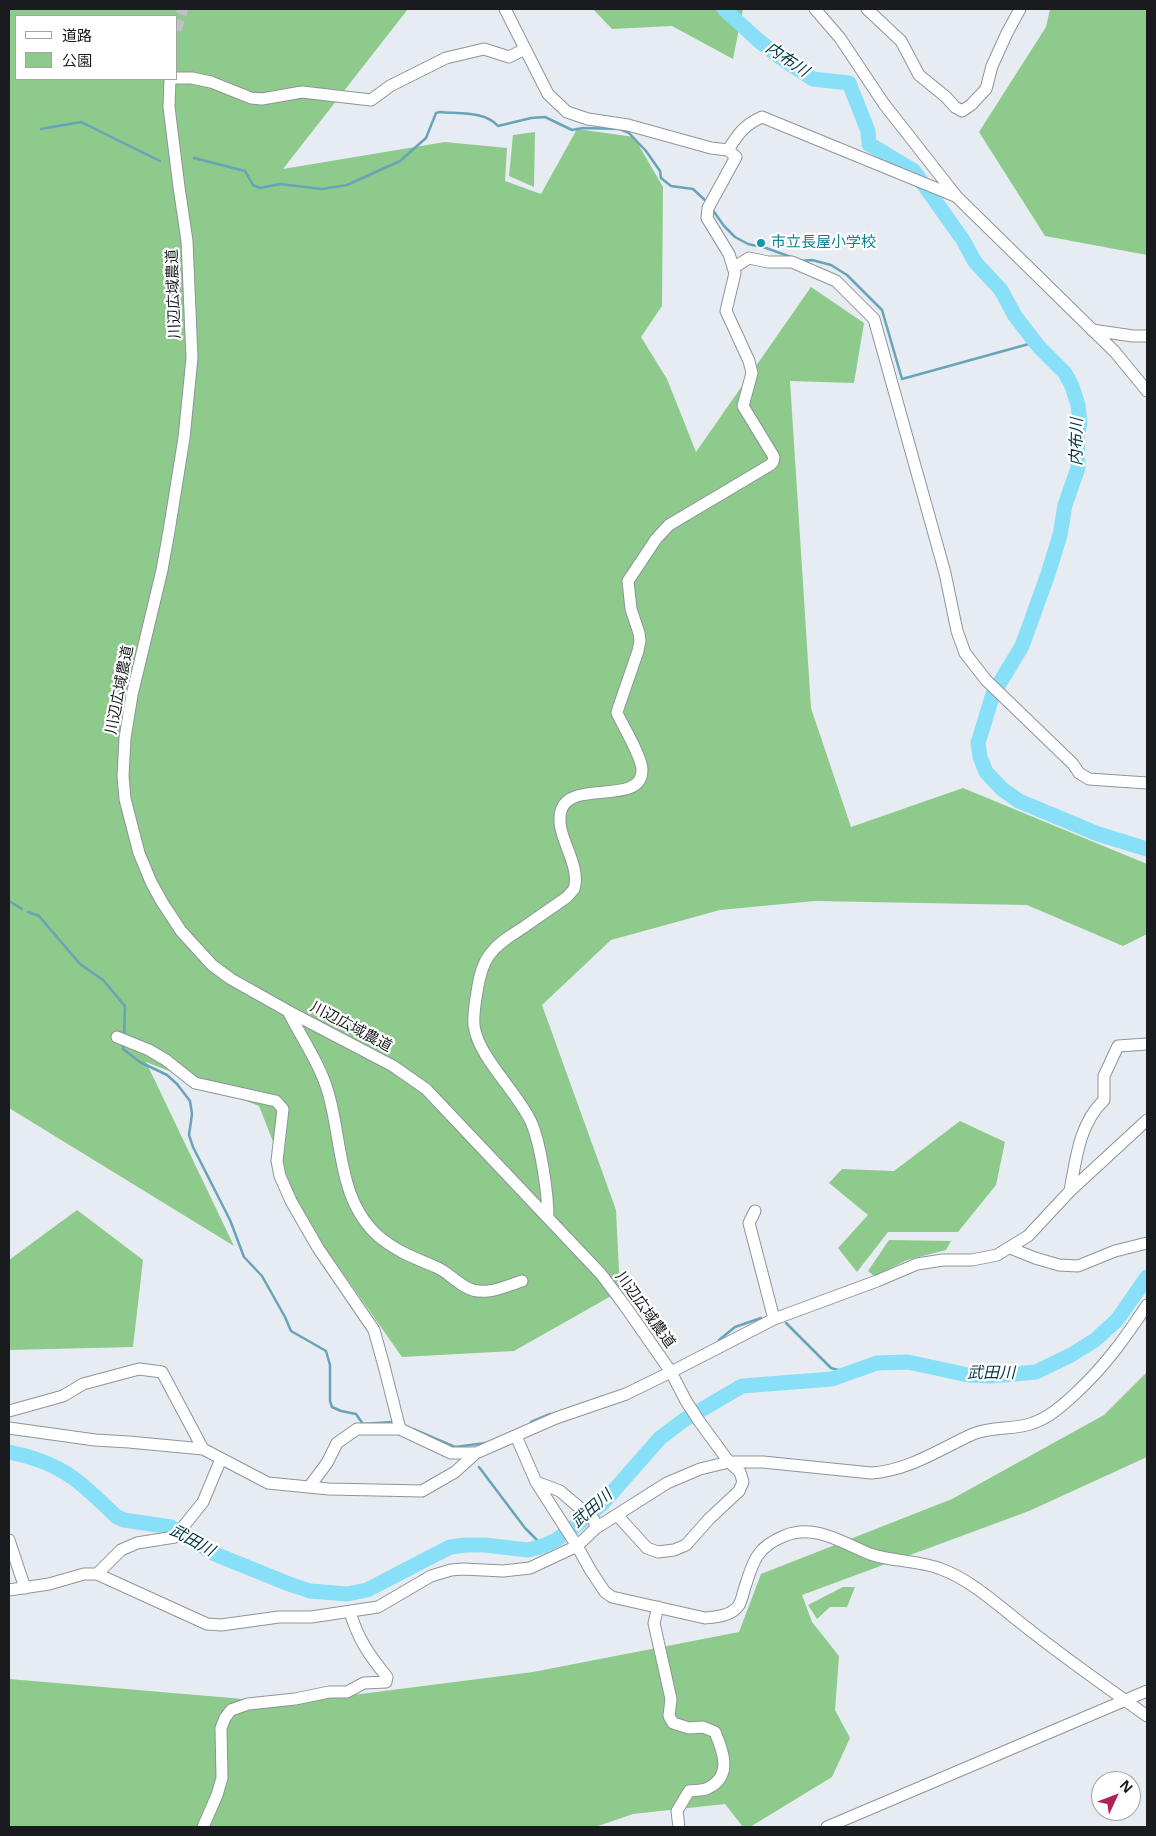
<!DOCTYPE html>
<html>
<head>
<meta charset="utf-8">
<style>
  body { margin:0 }
  #map { position:relative; width:1156px; height:1836px; overflow:hidden; background:#e7ecf3; font-family:"Open Sans","Noto Sans JP",sans-serif }
  canvas { display:block }
  .frame { position:absolute; inset:0; border:10px solid #191b1e; pointer-events:none }
  .legend { position:absolute; left:15px; top:15px; width:162px; height:65px; box-sizing:border-box; background:#fff; border:1px solid #a3a4a5; margin:0; padding:6px 9px; list-style:none; font-size:15px; color:#191b1e }
  .legend li { display:flex; align-items:center; gap:10px; height:25px }
  .legend b { width:25px; border:1px solid #a3a4a5 }
  .north { position:absolute; left:1091px; top:1771px; width:50px; height:50px; box-sizing:border-box; background:#fff; border:1px solid #a3a4a5; border-radius:50%; rotate:47deg; font-size:14px; font-weight:700; line-height:20px; text-align:center; color:#191b1e }
  .north::after { content:''; display:block; margin:auto; width:18px; height:22px; background:#b02158; clip-path:polygon(50% 0,100% 100%,50% 72%,0 100%) }
</style>
</head>
<body>
<div id="map">
<canvas width="1156" height="1836"></canvas>
<div class="frame"></div>
<ul class="legend">
<li><b style="height:6px;background:#fff"></b>道路</li>
<li><b style="height:14px;background:#8dca8b"></b>公園</li>
</ul>
<div class="north">N</div>
</div>
<script>
const c = document.querySelector('canvas').getContext('2d');
c.lineJoin = 'round';
function fillPath(path, color) { c.fillStyle = color; c.fill(path, 'evenodd'); }
function stroke(path, color, width, dash) { c.strokeStyle = color; c.lineWidth = width; c.lineCap = dash ? 'butt' : 'round'; c.setLineDash(dash || []); c.stroke(path); }
function write(font, color, halo, rows, align = 'center') {
  c.font = font + ' "Open Sans","Noto Sans JP",sans-serif'; c.lineWidth = 4.5; c.setLineDash([]); c.textBaseline = 'middle'; c.strokeStyle = halo; c.fillStyle = color; for (const [text, x, y, turn = 0] of rows) {
    c.save(); c.translate(x, y); c.rotate((+turn || 0) * Math.PI / 180); c.textAlign = isNaN(turn) ? turn : align; if (halo) c.strokeText(text, 0, 0); c.fillText(text, 0, 0); c.restore();
  }
}
const green = new Path2D(`
  M9,9H408L283,169L445,142L507,148L505,181L541,194L577,129L634,137L663,187L662,306L641,337L667,379L696,452L811,287L864,323L854,383L790,381L811,708L851,827L963,788L1147,864V934L1123,946L1027,905L815,901L720,910L611,940L542,1005L616,1210L620,1291L514,1351L402,1357L302,1215L259,1106L146,1062L234,1246L9,1108ZM16,16H176V79H16Z
  M593,9H743L733,59L672,26L612,29Z
  M1050,9H1147V255L1045,236L979,132L1046,27Z
  M535,132L534,187L509,176L513,135Z
  M960,1121L1005,1142L996,1185L958,1232H888L857,1272L838,1248L868,1215L829,1183L842,1169L894,1171Z
  M77,1210L143,1260L133,1347L9,1350V1260Z
  M889,1240L951,1241L946,1250L907,1260L874,1276L868,1271Z
  M1147,1372V1457L1029,1511L802,1595L812,1622L839,1656L835,1710L850,1738L832,1777L750,1827H743L725,1804L633,1814L595,1827H9V1679L290,1703L533,1672L739,1632L761,1574L952,1499L1104,1415Z
  M843,1587H855L847,1607H830L817,1619L808,1605Z`);
const stream = new Path2D(`
  M41,129L81,122L160,161
  M194,158L245,171L253,185L260,188L280,184L322,189L347,185L400,161L426,138L436,113L440,112C459,114 485,111 498,126L531,118L545,117L572,130L583,128L620,129L629,133L646,151L660,171L661,178L671,186L693,189L707,202
  M712,209L724,226L735,237L748,244L766,248L791,257
  M801,261L812,260L831,265L847,275L882,310L902,379L1036,342
  M9,901L22,909
  M28,912L39,916L80,964L103,980L125,1006L124,1037
  M124,1043L123,1049L140,1062L167,1075L177,1084L190,1101L192,1114L189,1135L193,1147L230,1220L244,1257L262,1276L285,1317L291,1331L326,1351L330,1365V1401L332,1407L341,1411L356,1414L363,1424L392,1422
  M786,1323L831,1368L849,1373
  M719,1340L735,1327L761,1318
  M531,1422L550,1414
  M413,1429L455,1447L486,1443
  M479,1467L525,1528L543,1546`);
const river = new Path2D(`
  M724,9L759,41L784,60L813,79L849,83L868,131L869,144L914,171L963,240L975,262L1001,290L1015,316L1039,347L1065,373L1072,386L1078,405L1080,423L1077,436L1078,468L1065,505L1060,535L1048,574L1022,646L993,694L978,743L980,757L986,772L1002,789L1019,801L1098,834L1147,849
  M9,1452C63,1463 79,1481 117,1517L124,1520L171,1527L215,1554L289,1584L310,1591L347,1594L367,1590L450,1547L466,1545H485L528,1550L543,1546L556,1540L578,1524L602,1504L660,1438L684,1420L742,1386L832,1379L877,1363L908,1362L968,1375L991,1376L1036,1372L1071,1355L1095,1340L1117,1320L1147,1277`);
const minorTunnel = new Path2D(`
  M176,30L183,9`);
const minor = new Path2D(`
  M505,9L548,94L567,112L588,119L628,125L711,148L728,150L736,157L708,208L707,218L729,254L735,273L726,311L749,361L752,373L743,406L774,457L773,462L770,465L669,525L656,539L628,581L631,609L639,633L640,641L638,651L618,709L617,713C623,726 642,757 642,770C642,807 570,778 561,811C554,835 582,864 574,889L567,897C553,907 538,917 524,927C512,935 499,942 491,953C482,963 479,979 477,992C475,1003 473,1015 474,1026C479,1059 519,1093 532,1124C541,1146 548,1194 548,1218
  M815,9L840,38L884,104L957,197L1115,352L1147,391
  M867,9L901,41L919,75L946,97L955,107L962,111L971,105L986,89L992,66L1007,33L1020,9
  M176,78H192L211,82L251,98L262,99L302,92L371,100L390,86L446,58L484,49L509,57L525,49
  M170,79L169,107L179,187L187,241L192,358L184,438L169,531L162,570L132,695L125,738L123,776L125,799L139,853L151,882L162,902L181,931L212,965L231,979L288,1011L393,1066L426,1089L601,1274L625,1306L671,1372L686,1401L699,1421L729,1462L740,1472L743,1482L739,1491L709,1519L686,1545L674,1550L658,1552L647,1548L617,1515
  M728,150C738,134 744,125 762,117L955,196
  M733,268L749,258L768,262H792L836,281L874,319L945,573L957,631L965,653L986,680L1073,764L1079,773L1089,779L1147,783
  M1092,330L1133,336H1147
  M288,1011C301,1037 320,1064 328,1092C343,1142 337,1203 382,1239C398,1252 417,1259 436,1267C446,1271 454,1280 464,1286C483,1298 503,1287 522,1281
  M117,1037L149,1050L166,1060L195,1083L276,1101L283,1109L277,1161L280,1176L291,1201L318,1248L374,1330L384,1366L400,1429
  M1070,1191C1076,1159 1079,1124 1104,1100V1076L1118,1046L1147,1044
  M755,1211L749,1223L774,1319
  M1010,1248L1035,1258L1059,1265L1078,1266L1115,1251L1147,1243
  M9,1411L63,1396L83,1384L139,1369L162,1372L203,1449
  M9,1428L95,1440L129,1442L203,1449L268,1483L329,1489L422,1491L455,1472L476,1453L556,1418L626,1394L671,1372L774,1319L877,1281L917,1264L943,1260H972L997,1255L1028,1236L1070,1191L1147,1120
  M516,1436L536,1482L577,1546L591,1571L605,1592L612,1597L705,1618C716,1617 732,1616 739,1605C742,1600 743,1593 745,1587C753,1561 757,1547 784,1536C815,1523 843,1543 870,1554C893,1562 918,1560 941,1569C974,1581 1003,1610 1031,1631C1069,1661 1108,1688 1147,1716
  M536,1482L560,1491L594,1520L596,1528
  M309,1487L327,1463L337,1443L357,1429H400L451,1453H476
  M9,1540L25,1588
  M97,1574L121,1550L137,1543L175,1537L203,1502L221,1459
  M9,1590L49,1584L84,1574H97L207,1624L221,1625L279,1617H311L378,1607L431,1576L451,1570L463,1569L503,1571L530,1568L577,1546L596,1528L667,1483L700,1469L729,1462H763L871,1473C908,1471 940,1449 973,1434C993,1426 1015,1430 1033,1423C1050,1417 1063,1405 1076,1393C1106,1365 1125,1338 1147,1305
  M658,1607L654,1623L671,1699L669,1716L673,1723L689,1728L703,1727L715,1732C723,1751 733,1776 708,1788C703,1791 694,1790 689,1791L677,1811L679,1827
  M203,1827L217,1795L222,1778L221,1728L225,1718L231,1710L248,1704L295,1699L329,1692H347L364,1683L386,1682L387,1677C369,1655 358,1639 350,1612
  M827,1827L1147,1691`);
const markers = [
  [761,243,5,"#0f9aa8"]
];
const cultureNames = [
  ["市立長屋小学校",771,243]
];
const streetNames = [
  ["川辺広域農道",174,294,-92],
  ["川辺広域農道",120,690,-79],
  ["川辺広域農道",351,1027,28],
  ["川辺広域農道",645,1310,54]
];
const waterNames = [
  ["内布川",787,60,34],
  ["内布川",1077,442,-89],
  ["武田川",991,1373],
  ["武田川",592,1509,-41],
  ["武田川",192,1541,29]
];
fillPath(green, '#8dca8b');
stroke(stream, '#67a4b7', 2.5);
stroke(river, '#88dff8', 15);
stroke(minorTunnel, '#bec2c8', 11, [11, 5.5]);
stroke(minor, '#8e949a', 13);
stroke(minor, '#fff', 11);
for (const [x, y, r, color] of markers) { const dot = new Path2D(); dot.arc(x, y, r, 0, 2 * Math.PI); c.fillStyle = color; c.fill(dot); stroke(dot, '#fff', 2); }
write('15px', '#0d838f', '#fff', cultureNames, 'left');
write('15px', '#191b1e', '#fff', streetNames);
write('italic 16px', '#003744', '#fff', waterNames);
</script>
</body>
</html>
